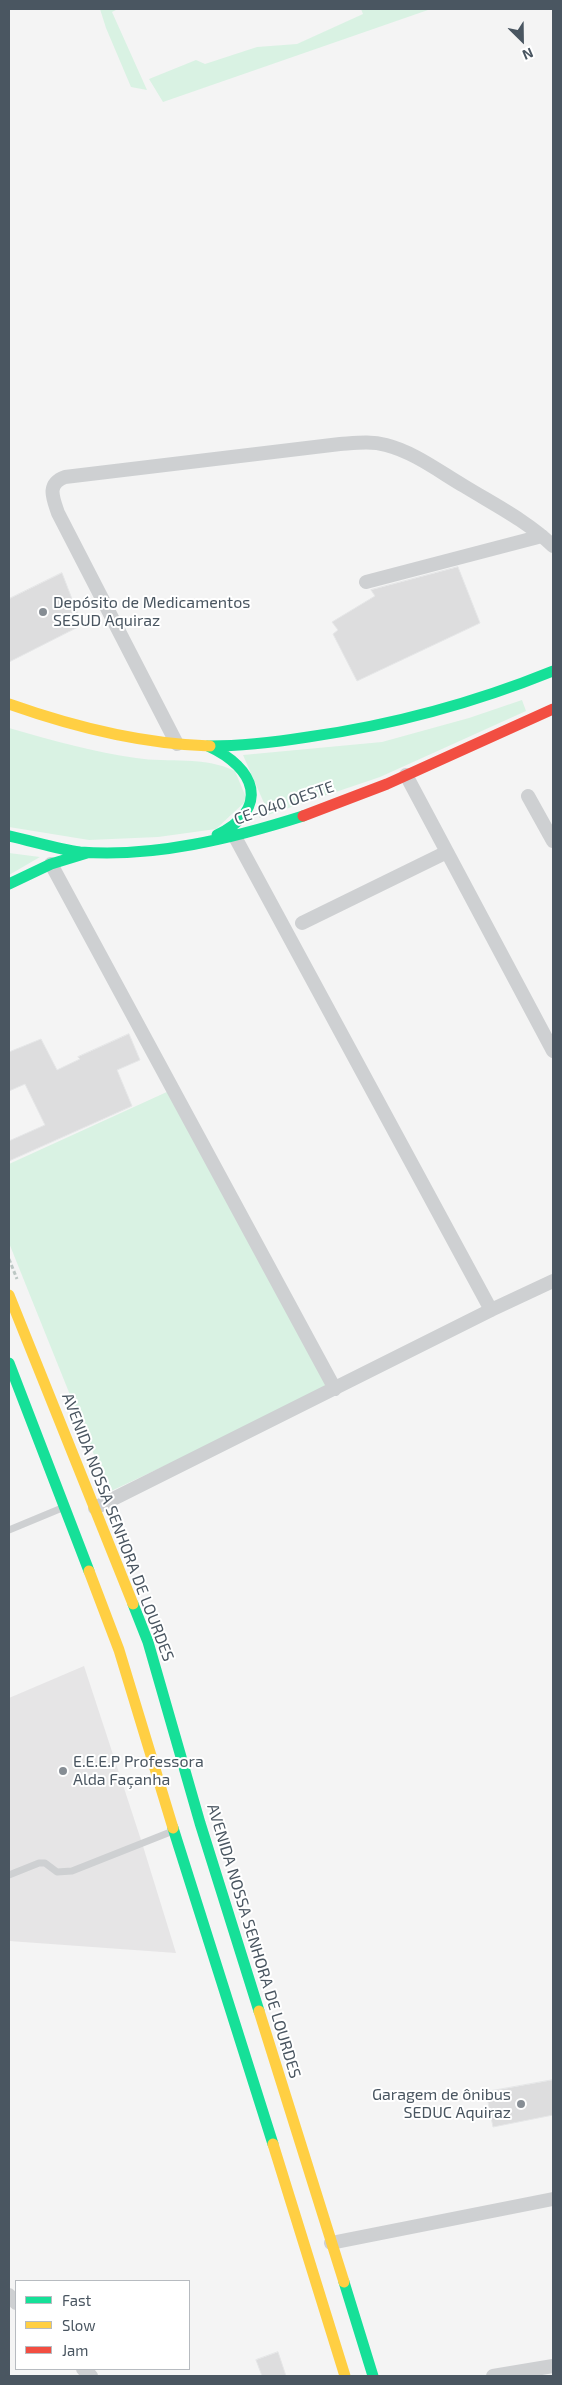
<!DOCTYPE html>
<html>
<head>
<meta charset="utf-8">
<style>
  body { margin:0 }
  #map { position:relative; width:562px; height:2385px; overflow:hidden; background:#f4f4f4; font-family:"Exo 2",sans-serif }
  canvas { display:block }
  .frame { position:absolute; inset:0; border:10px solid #4a5661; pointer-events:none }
  .legend { position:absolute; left:15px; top:2280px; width:175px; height:90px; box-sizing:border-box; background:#fff; border:1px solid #b7bbc0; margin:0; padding:6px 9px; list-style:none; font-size:15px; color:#4a5661 }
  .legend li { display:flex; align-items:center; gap:10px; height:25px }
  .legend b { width:25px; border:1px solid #b7bbc0 }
  .north { position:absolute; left:497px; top:15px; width:50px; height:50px; -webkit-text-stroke:4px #fff; paint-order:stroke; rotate:157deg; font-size:14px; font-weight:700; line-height:20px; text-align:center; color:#4a5661 }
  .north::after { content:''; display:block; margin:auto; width:18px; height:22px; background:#4a5661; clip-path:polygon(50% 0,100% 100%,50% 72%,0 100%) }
</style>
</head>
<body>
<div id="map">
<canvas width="562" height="2385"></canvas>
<div class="frame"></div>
<ul class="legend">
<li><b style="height:6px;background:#16e098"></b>Fast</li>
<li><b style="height:6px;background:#ffcf43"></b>Slow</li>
<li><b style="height:6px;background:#f24e42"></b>Jam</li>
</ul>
<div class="north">N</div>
</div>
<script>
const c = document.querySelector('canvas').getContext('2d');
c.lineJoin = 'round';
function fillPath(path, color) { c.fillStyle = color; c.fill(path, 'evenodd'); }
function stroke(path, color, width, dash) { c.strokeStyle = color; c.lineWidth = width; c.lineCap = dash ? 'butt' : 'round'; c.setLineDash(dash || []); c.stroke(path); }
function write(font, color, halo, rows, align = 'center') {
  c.font = font + ' "Exo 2",sans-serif'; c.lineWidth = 4; c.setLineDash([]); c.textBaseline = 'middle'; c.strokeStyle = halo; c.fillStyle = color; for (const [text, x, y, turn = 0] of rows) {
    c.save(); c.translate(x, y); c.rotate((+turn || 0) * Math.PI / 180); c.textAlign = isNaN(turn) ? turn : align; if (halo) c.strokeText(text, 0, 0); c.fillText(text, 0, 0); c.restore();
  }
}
const education = new Path2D(`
  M84,1666L142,1843L176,1953L9,1941V1698Z`);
const green = new Path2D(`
  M100,9H118L112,12L147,90L131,87L106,28Z
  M361,9L428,10L163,102L149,79L196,60L205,64L257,47L297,44L363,14Z
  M522,700L526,711L380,777L259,818L264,803L243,755L382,742L469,718Z
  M9,728C51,740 93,752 136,758C169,763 204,756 235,771L247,800L216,829L158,837L89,840L9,827Z
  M9,853L40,857L9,875Z
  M169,1091L329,1389L109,1492L9,1243V1164Z`);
const building = new Path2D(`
  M458,567L480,623L357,681L333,634L338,630L332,622L375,596L371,590Z
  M62,573L82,625L9,662V599Z
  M129,1034L140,1060L117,1070L132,1106L9,1161V1141L45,1125L25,1084L9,1091V1052L41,1039L57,1070L80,1059L78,1057Z
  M553,2080V2115L493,2127L486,2092Z
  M278,2352L286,2376H262L256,2360Z`);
const path = new Path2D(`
  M9,1259L17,1279`);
const lane = new Path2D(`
  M9,1530L62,1508
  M9,1875L39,1863H45L57,1872L72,1871L173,1831`);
const street = new Path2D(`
  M366,582L542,536
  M177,744L58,513C53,498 46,484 65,477L340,444C356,443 371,441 386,445C414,452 440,472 464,486C495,505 527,521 553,546
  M406,775L553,1051
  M528,796L553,841
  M235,837L491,1310
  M51,864L335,1389
  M302,923L447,852
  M95,1508L491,1310L553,1281
  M331,2243L553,2199
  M9,2295L16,2303
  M83,2369L91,2376
  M493,2376L553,2366`);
const fast = new Path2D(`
  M208,746C256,768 271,808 217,835
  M210,746C243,746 276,742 308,737C393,725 474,703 553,671
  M9,836C33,841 56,849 80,852C153,858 234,838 303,816
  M9,884L51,864L87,853
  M9,1363L89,1571
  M133,1604L148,1642L200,1823L259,2011
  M173,1828L273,2144
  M344,2282L373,2376`);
const slow = new Path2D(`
  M9,704C74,727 141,744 210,746
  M9,1295L133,1604
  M89,1571L119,1650L173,1828
  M259,2011L344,2282
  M273,2144L345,2376`);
const jam = new Path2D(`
  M303,816L387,784L553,709`);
const markers = [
  [43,612,5,"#868d94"],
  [63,1771,5,"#868d94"],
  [521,2104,5,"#868d94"]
];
const poiNames = [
  ["Depósito de Medicamentos",53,603],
  ["SESUD Aquiraz",53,621],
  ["E.E.E.P Professora",73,1762],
  ["Alda Façanha",73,1780],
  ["Garagem de ônibus",511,2095,"right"],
  ["SEDUC Aquiraz",511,2113,"right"]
];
const streetNames = [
  ["CE-040 OESTE",284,803,-19],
  ["AVENIDA NOSSA SENHORA DE LOURDES",118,1527,69],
  ["AVENIDA NOSSA SENHORA DE LOURDES",254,1941,73]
];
fillPath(education, '#e6e5e6');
fillPath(green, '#d9f2e3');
fillPath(building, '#ddddde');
stroke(building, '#e5e6e7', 1);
stroke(path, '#bcc7c4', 3, [4, 2.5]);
stroke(lane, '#ced0d2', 7);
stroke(street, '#ced0d2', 14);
stroke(fast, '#16e098', 11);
stroke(slow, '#ffcf43', 11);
stroke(jam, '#f24e42', 11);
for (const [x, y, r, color] of markers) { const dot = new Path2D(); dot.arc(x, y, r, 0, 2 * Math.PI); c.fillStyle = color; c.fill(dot); stroke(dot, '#fff', 2); }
write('16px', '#4a5661', '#fff', poiNames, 'left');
write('16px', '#4a5661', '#fff', streetNames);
</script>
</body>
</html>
